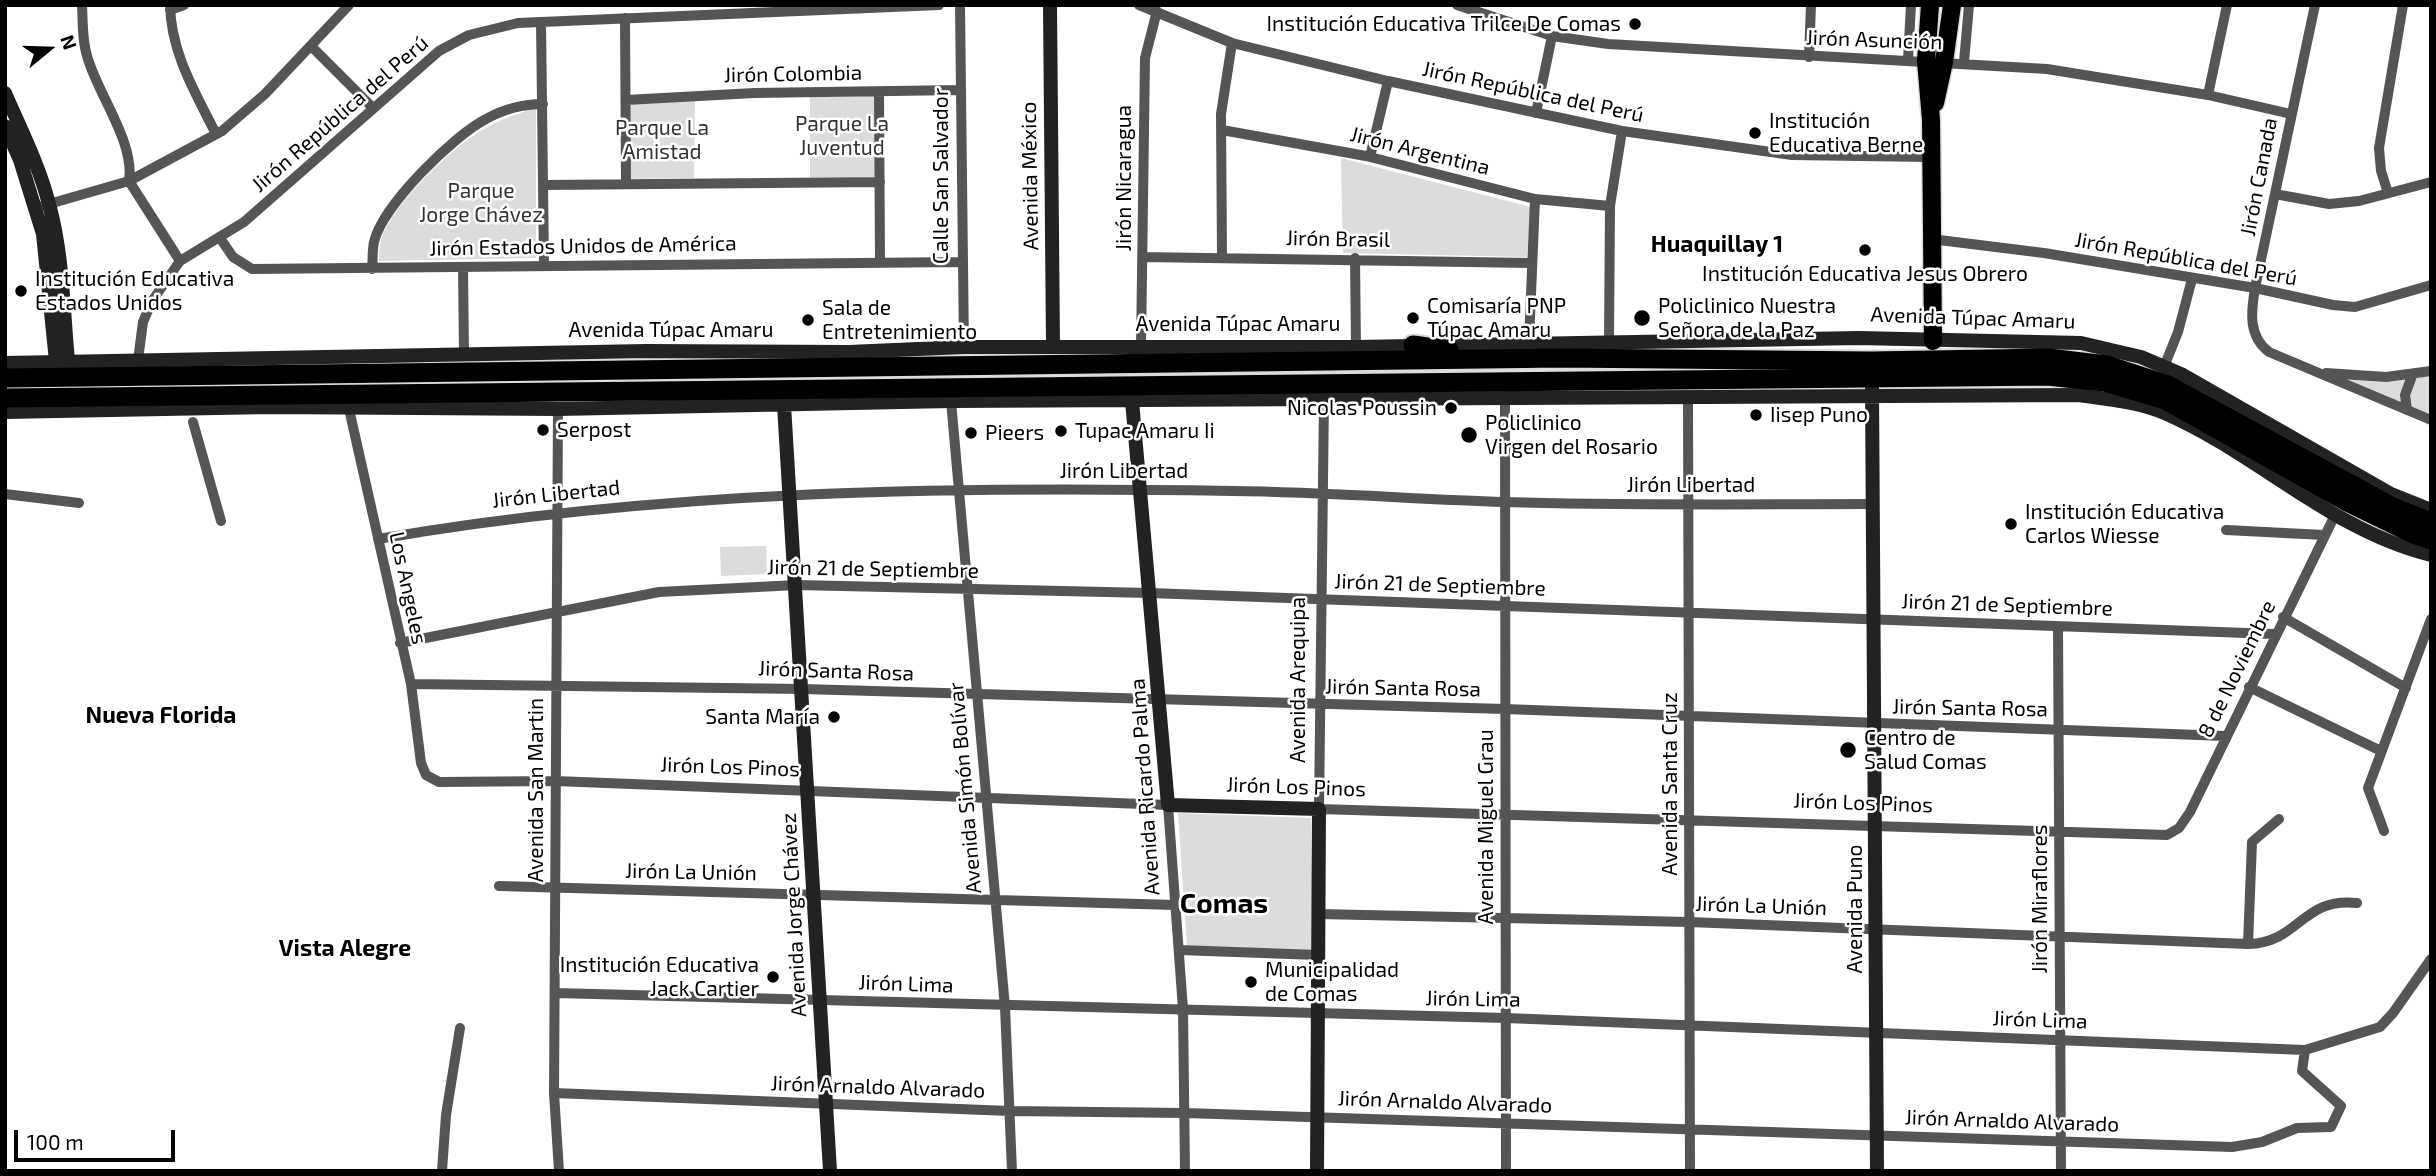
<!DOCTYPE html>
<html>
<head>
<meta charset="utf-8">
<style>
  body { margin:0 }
  #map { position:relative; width:2436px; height:1176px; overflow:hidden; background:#fff; font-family:"Exo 2",sans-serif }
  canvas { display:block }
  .frame { position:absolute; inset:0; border:7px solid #000; pointer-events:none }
  .north { position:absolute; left:14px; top:14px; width:70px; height:70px; -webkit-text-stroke:5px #fff; paint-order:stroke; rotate:71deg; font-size:19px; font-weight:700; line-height:28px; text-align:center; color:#000 }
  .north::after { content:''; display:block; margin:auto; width:24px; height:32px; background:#000; clip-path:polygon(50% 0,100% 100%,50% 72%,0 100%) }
  .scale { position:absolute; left:14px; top:1130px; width:161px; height:32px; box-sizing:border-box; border:4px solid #000; border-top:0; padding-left:9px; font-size:21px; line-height:24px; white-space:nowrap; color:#000; -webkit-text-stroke:5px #fff; paint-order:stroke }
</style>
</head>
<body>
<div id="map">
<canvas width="2436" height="1176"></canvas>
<div class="frame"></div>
<div class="north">N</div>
<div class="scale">100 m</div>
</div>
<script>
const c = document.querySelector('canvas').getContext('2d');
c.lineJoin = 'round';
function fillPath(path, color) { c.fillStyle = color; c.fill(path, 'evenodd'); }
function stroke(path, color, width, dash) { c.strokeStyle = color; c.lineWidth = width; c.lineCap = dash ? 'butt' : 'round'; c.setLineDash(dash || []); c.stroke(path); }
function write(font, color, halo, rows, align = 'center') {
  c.font = font + ' "Exo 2",sans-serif'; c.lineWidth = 5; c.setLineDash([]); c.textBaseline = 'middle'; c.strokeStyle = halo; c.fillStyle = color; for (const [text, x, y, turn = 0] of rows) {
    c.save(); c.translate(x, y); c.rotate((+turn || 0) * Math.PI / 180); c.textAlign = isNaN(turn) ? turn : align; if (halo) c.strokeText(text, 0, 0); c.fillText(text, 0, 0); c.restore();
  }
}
const green = new Path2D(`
  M810,95L874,96L875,177H810Z
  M695,100L694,178L630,179L629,104Z
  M536,108V258L379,261C379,255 379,247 381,240C391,206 448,152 477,133C496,121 515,114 536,108Z
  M1341,158L1531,207L1527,257L1343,253Z
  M2431,376V415L2343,379L2385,382Z
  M766,546L767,574L721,576L720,547Z
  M1178,813L1311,818L1313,953L1187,947Z`);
const street = new Path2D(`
  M82,5C83,23 82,42 88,59C99,96 135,143 129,181L180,261
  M170,5C171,53 195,92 216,134
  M960,5L964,347
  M1139,5L1232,43L1388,81L1622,131L1792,155L1931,157
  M1457,5L1552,36L1608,44L2047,69L2208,95L2291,114
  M2315,5L2255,288C2251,312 2248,336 2269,352L2431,420
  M170,10L184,5
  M625,18L626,184
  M541,22L544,265
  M311,46L373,108
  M1809,57L1811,5
  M1908,60L1911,5
  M1964,62L1969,5
  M879,92L880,262
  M2208,95L2227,5
  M626,100L754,93L960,90
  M1536,113L1552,36
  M1222,130L1366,156L1535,199L1610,206
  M1370,157L1388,81
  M544,185L880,182
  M2388,193L2381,171L2379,148L2403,5
  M2275,194L2329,204L2359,201L2431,182
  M42,206L129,181L222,131L265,94L349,5
  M220,238L233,257L252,269L961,262
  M1931,239L2044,253L2255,288L2333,305L2355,307L2431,285
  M1222,256L1221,114L1232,43
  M1143,257L1532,263
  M1355,258L1356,347
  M463,267L464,355
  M372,269C373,261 372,251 374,242C382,206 453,136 486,119C504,109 522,104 543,104
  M1609,341L1610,206L1622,131
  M1529,342L1535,199
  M1141,346L1145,58L1157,11
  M138,360L143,322L152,301L180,261L244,222L439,51L469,35L518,23L939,5
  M2164,367L2178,332L2192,279
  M2326,373L2386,377L2431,371
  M1688,397L1690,1171
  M1505,399L1506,1171
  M1324,400L1319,809L2167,835L2179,828L2190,812L2335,515
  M951,401L1005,1007L1012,1171
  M349,409L411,684L421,763L426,775L439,782L555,781L1168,805L1183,1009L1185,1171
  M558,409L554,1093L559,1171
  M2407,410L2405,395L2412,376
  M193,422L221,521
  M5,494L79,503
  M2226,530L2324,535
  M378,539C661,490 947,486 1233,491C1324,492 1414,499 1504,502C1627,506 1750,504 1873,504
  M2283,617L2406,688
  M2058,627L2061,1171
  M400,643L659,592L797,585L1150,593L2274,634
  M411,684L803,689L1505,709L2225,736
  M2249,687L2381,751
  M2384,831L2368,788L2431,619
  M499,886L1175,905
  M1318,914L1689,922L2248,944C2300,943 2301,897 2357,903
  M2248,944L2252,842L2279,819
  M1179,950L1318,955
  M555,993L1506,1018L2305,1050L2380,1027L2393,1013L2431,959
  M554,1093L1010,1111L1185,1113L2232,1147L2262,1142L2297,1128L2331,1127L2341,1106L2302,1071L2305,1050
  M442,1171L446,1115L460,1028`);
const secondary = new Path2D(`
  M1050,5L1053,346
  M5,93C21,130 39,165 49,204C63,254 63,309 68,360
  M5,126L20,160L43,234L56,361
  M5,363L646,351L849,352L964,347H1356L1859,338L2081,343L2141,357L2183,375L2391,494L2431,510
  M1872,388L1877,1171
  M1132,401L1168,805L1319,809L1317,1171
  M784,405L830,1171
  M5,412L270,407L558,409L951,401L2078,395C2107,399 2140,402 2167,414C2258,454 2332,531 2431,555`);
const primary = new Path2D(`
  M1930,5L1926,61L1931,120L1933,341
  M1935,103L1944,62L1952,5`);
const highway = new Path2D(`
  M1413,345L1449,350
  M5,378L1561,358L1872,361L2048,358L2107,365L2168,385L2393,507L2431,522
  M5,398L2047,376L2104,382L2165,400L2347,502L2413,534L2431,540`);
const markers = [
  [1635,24,7,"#000"],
  [1755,133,7,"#000"],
  [1865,250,7,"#000"],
  [21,291,7,"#000"],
  [1413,318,7,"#000"],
  [1642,318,9,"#000"],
  [808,320,7,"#000"],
  [1451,408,7,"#000"],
  [1756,415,7,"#000"],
  [543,430,7,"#000"],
  [1061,431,7,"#000"],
  [971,433,7,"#000"],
  [1469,435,9,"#000"],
  [2011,524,7,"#000"],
  [834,717,7,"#000"],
  [1848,750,9,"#000"],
  [773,977,7,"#000"],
  [1251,982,7,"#000"]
];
const poiNames = [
  ["Institución Educativa Trilce De Comas",1621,24,"right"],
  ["Institución",1769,121],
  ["Educativa Berne",1769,145],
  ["Institución Educativa Jesus Obrero",1865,274,"center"],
  ["Institución Educativa",35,279],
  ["Estados Unidos",35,303],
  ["Comisaría PNP",1427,306],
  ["Túpac Amaru",1427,330],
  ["Policlinico Nuestra",1658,306],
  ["Señora de la Paz",1658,330],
  ["Sala de",822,308],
  ["Entretenimiento",822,332],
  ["Nicolas Poussin",1437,408,"right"],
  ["Iisep Puno",1770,415],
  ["Policlinico",1485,423],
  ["Virgen del Rosario",1485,447],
  ["Serpost",557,430],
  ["Tupac Amaru Ii",1075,431],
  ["Pieers",985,433],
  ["Institución Educativa",2025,512],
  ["Carlos Wiesse",2025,536],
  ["Santa María",820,717,"right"],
  ["Centro de",1864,738],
  ["Salud Comas",1864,762],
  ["Institución Educativa",759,965,"right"],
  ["Jack Cartier",759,989,"right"],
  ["Municipalidad",1265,970],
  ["de Comas",1265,994]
];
const streetNames = [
  ["Jirón Asunción",1874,40,2],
  ["Jirón Colombia",793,74,-1],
  ["Jirón República del Perú",1533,92,12],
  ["Jirón República del Perú",340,114,-41],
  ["Jirón Argentina",1420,151,14],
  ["Calle San Salvador",941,176,-90],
  ["Avenida México",1030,176,-91],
  ["Jirón Canada",2259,177,-79],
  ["Jirón Nicaragua",1124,178,-90],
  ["Jirón Brasil",1338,239,1],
  ["Jirón Estados Unidos de América",583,246,-1],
  ["Jirón República del Perú",2186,259,10],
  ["Avenida Túpac Amaru",1973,318,2],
  ["Avenida Túpac Amaru",1238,324],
  ["Avenida Túpac Amaru",671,330],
  ["Jirón Libertad",1124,471],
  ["Jirón Libertad",1691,485],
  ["Jirón Libertad",556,494,-6],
  ["Jirón 21 de Septiembre",873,569,1],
  ["Jirón 21 de Septiembre",1440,585,2],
  ["Los Angeles",408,588,78],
  ["Jirón 21 de Septiembre",2007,605,2],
  ["8 de Noviembre",2237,669,-64],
  ["Jirón Santa Rosa",836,671,2],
  ["Avenida Arequipa",1298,680,-90],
  ["Jirón Santa Rosa",1403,688,1],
  ["Jirón Santa Rosa",1970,708,1],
  ["Jirón Los Pinos",730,767,2],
  ["Avenida Santa Cruz",1670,784,-90],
  ["Avenida Ricardo Palma",1145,787,-94],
  ["Jirón Los Pinos",1296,787,2],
  ["Avenida Simón Bolívar",965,788,-95],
  ["Avenida San Martin",536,790,-90],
  ["Jirón Los Pinos",1863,803,2],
  ["Avenida Miguel Grau",1486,827,-90],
  ["Jirón La Unión",691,872,1],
  ["Jirón Miraflores",2040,899,-90],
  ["Jirón La Unión",1761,906,2],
  ["Avenida Puno",1855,909,-90],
  ["Avenida Jorge Chávez",794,915,-93],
  ["Jirón Lima",906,984,2],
  ["Jirón Lima",1473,999,1],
  ["Jirón Lima",2040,1020,2],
  ["Jirón Arnaldo Alvarado",878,1087,2],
  ["Jirón Arnaldo Alvarado",1445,1102,2],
  ["Jirón Arnaldo Alvarado",2012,1121,2]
];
const parkNames = [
  ["Parque La",842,124],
  ["Juventud",842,148],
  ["Parque La",662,128],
  ["Amistad",662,152],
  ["Parque",481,191],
  ["Jorge Chávez",481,215]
];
const neighbourhoodNames = [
  ["Huaquillay 1",1717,244],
  ["Nueva Florida",161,715],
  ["Vista Alegre",345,948]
];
const districtNames = [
  ["Comas",1224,904]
];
fillPath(green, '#dcdcdc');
stroke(primary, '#dbdbdb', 21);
stroke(highway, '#dbdbdb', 23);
stroke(street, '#555', 10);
stroke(secondary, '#222', 14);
stroke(primary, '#000', 18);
stroke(highway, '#000', 19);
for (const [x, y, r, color] of markers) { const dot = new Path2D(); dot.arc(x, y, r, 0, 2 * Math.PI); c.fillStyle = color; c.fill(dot); stroke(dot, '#fff', 2.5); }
write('21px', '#000', '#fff', poiNames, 'left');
write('21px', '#000', '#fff', streetNames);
write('21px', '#333', '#fff', parkNames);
write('bold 23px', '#000', '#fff', neighbourhoodNames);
write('bold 28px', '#000', '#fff', districtNames);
</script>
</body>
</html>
